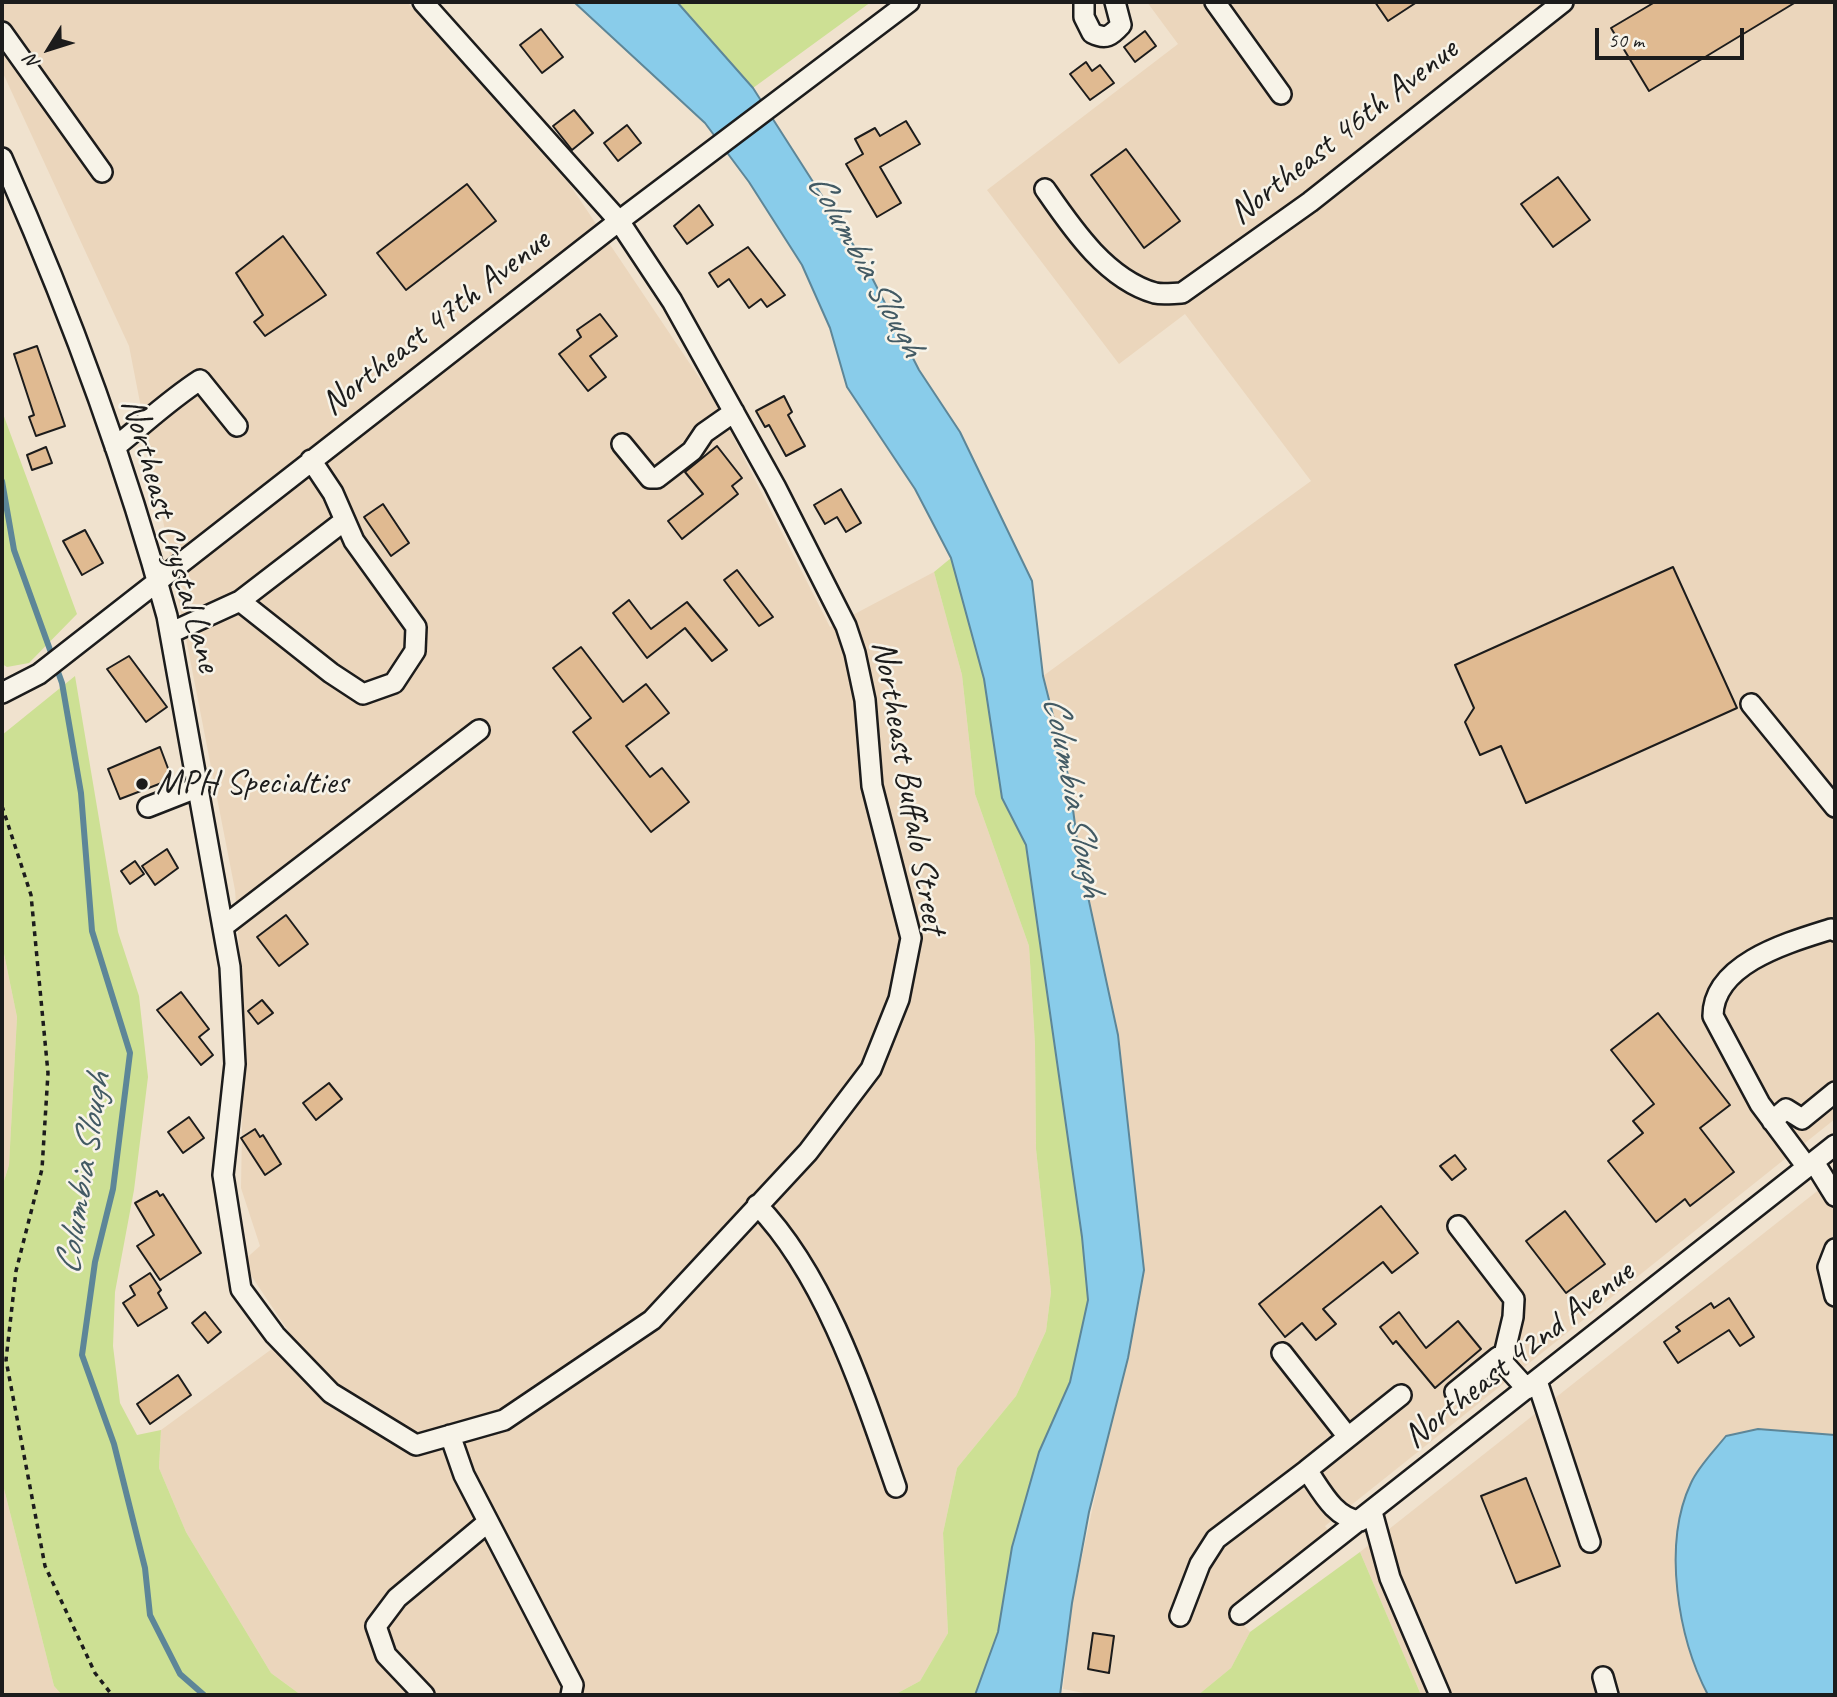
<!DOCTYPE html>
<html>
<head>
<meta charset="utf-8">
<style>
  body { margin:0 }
  #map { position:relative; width:1837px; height:1697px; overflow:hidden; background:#f0e2ce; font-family:Caveat,sans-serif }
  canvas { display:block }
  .frame { position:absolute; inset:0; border:4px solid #1c1c1c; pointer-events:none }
  .north { position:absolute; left:14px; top:14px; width:70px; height:70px; -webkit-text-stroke:5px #f7f3e8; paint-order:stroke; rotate:232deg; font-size:19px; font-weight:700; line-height:28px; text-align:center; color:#1c1c1c }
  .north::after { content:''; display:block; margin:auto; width:24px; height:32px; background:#1c1c1c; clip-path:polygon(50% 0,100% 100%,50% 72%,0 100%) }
  .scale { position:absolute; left:1595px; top:28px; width:149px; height:32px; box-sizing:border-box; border:4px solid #1c1c1c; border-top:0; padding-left:9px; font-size:21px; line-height:24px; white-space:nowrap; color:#1c1c1c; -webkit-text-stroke:5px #f7f3e8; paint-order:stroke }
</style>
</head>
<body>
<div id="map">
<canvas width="1837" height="1697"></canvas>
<div class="frame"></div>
<div class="north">N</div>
<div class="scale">50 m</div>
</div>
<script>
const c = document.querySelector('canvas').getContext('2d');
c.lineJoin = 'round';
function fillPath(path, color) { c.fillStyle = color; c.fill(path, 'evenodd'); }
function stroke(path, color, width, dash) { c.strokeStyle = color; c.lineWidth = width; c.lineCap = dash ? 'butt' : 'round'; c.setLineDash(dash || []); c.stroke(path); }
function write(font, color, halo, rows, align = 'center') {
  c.font = font + ' Caveat,sans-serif'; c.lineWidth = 5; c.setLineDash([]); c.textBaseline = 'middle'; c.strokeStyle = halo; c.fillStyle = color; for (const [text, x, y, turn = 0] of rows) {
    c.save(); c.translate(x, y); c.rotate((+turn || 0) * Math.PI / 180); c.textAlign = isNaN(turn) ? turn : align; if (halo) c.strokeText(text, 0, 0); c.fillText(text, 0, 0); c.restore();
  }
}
const built = new Path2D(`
  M2,2H407L570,185L715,401L830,627L934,572L962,675L975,794L1029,946L1035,1044L1036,1149L1051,1292L1046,1331L1016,1396L957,1468L943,1533L948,1633L920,1681L894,1695H301L271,1673L186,1532L159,1468L161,1430L291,1335L242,1262L260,1246L241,1188L244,1016L235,890L129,346L2,71Z
  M1147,2H1835V1119L1325,1526L1336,1542L1238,1619L1250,1632L1231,1668L1198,1695H1094L1063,1689L1072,1603L1144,1270L1118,1035L1079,855L1069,779L1043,676L1311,481L1185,314L1119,364L987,190L1178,44Z
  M2,944L17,1017L9,1165L2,1187Z
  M1835,1177V1435L1782,1431L1696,1672L1708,1695H1421L1360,1552Z
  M2,1481L54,1686L62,1695H2Z`);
const green = new Path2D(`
  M677,2H871L753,88Z
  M2,411L77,614L29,663L7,667L2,664Z
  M951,558L984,679L1002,798L1026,845L1082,1237L1088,1300L1070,1382L1039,1452L1012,1547L998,1632L975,1695H894L920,1681L948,1633L943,1533L957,1468L1016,1396L1046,1331L1051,1292L1036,1149L1035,1044L1029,946L975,794L962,675L934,572Z
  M75,676L118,932L139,996L148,1077L134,1190L115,1292L113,1346L120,1403L137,1435L161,1430L159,1468L186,1532L271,1673L301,1695H62L54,1686L2,1481V1187L9,1165L17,1017L2,944V735Z
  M1360,1552L1421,1695H1198L1231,1668L1250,1632Z`);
const water = new Path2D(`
  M574,2H677L753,88L863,260L919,370L960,432L1032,581L1043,676L1069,779L1079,855L1118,1035L1144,1270L1128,1358L1089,1512L1072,1603L1060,1695H975L998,1632L1012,1547L1039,1452L1070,1382L1088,1300L1082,1237L1026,845L1002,798L984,679L951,558L915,489L847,387L830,328L802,265L749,182L705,123Z
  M1758,1429L1835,1435V1695H1708C1678,1638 1662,1544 1691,1483C1698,1467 1714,1451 1726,1436Z`);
const stream = new Path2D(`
  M2,481L14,550L62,683L81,793L92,931L130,1053L113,1189L95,1262L82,1355L114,1444L145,1568L150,1615L180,1674L204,1695`);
const building = new Path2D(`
  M1375,2H1417L1388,21Z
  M1655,2H1796L1649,91L1611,28Z
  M541,29L563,57L542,73L520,45Z
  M1145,31L1156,46L1135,62L1124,47Z
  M1086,62L1092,71L1100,65L1114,83L1090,100L1070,74Z
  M574,110L593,133L572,150L553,126Z
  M906,121L920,144L880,167L901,203L877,217L846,164L863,154L855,139L875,128L880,136Z
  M627,125L641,143L618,161L604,143Z
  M1126,149L1180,221L1144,248L1091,175Z
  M1558,177L1590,220L1553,247L1521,204Z
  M467,184L496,221L406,290L377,253Z
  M699,205L713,225L687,244L674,226Z
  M283,236L326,295L265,336L254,322L263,315L236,273Z
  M748,247L785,295L767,307L761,299L749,308L729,279L718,287L709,273Z
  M600,314L617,336L590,356L606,377L588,391L559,354L581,337L577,330Z
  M37,346L65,426L36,436L29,417L34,415L14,354Z
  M784,396L792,412L788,415L805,446L786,456L769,425L765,427L756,411Z
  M717,446L742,478L732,486L738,494L682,539L668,521L703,494L685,472Z
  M46,447L52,463L32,470L27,455Z
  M841,489L861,523L846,532L837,517L825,524L814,505Z
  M383,504L409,543L391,556L364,517Z
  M85,530L103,563L82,575L63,541Z
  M1673,567L1737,708L1526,803L1501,746L1480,755L1465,722L1474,708L1455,665Z
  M737,570L773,617L759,626L724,580Z
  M629,600L651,629L687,602L727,650L712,661L685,628L647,658L613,613Z
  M581,647L623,702L646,684L669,713L626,746L650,777L662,768L689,802L651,832L573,732L591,718L553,668Z
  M129,656L167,707L146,722L107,669Z
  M160,747L172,779L120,799L108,769Z
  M167,849L178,868L155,885L142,866Z
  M135,861L144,874L130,884L121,871Z
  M286,915L308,944L279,966L257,937Z
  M181,992L209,1029L199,1037L213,1055L201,1065L157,1010Z
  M262,1000L273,1013L258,1024L248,1011Z
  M1658,1013L1730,1105L1700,1128L1734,1172L1690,1206L1685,1199L1656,1222L1608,1161L1643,1133L1633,1121L1654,1104L1611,1050Z
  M329,1083L342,1099L316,1120L303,1103Z
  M189,1117L204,1138L183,1153L168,1132Z
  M255,1129L260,1137L263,1135L281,1164L265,1175L241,1138Z
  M1455,1155L1466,1169L1452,1180L1440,1166Z
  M157,1191L160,1196L163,1194L201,1253L160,1280L137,1246L154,1235L135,1203Z
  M1381,1206L1418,1253L1392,1273L1383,1262L1323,1309L1336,1324L1316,1340L1302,1323L1285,1337L1259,1304Z
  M1565,1211L1605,1264L1566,1293L1526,1241Z
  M150,1273L161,1290L158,1293L167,1308L138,1326L123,1303L135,1295L130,1286Z
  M1729,1298L1754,1337L1740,1346L1729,1330L1678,1363L1664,1342L1680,1331L1676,1327L1711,1303L1714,1308Z
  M205,1312L221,1332L208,1343L192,1323Z
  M1399,1312L1426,1348L1458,1321L1481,1349L1435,1388L1396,1341L1393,1344L1380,1327Z
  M178,1375L191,1395L150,1424L137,1404Z
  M1526,1478L1560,1566L1516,1583L1481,1496Z
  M1093,1633L1114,1636L1109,1673L1088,1669Z`);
const path = new Path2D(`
  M2,806L31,895L48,1073L42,1169L16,1271L6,1360L45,1566L95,1673L112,1695`);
const minor = new Path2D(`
  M1084,2V17L1092,33C1106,40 1111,36 1121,25L1115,2
  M1215,2L1281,94
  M2,32L102,172
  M2,158C68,307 124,458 167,616L230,967L235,1064L223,1175L241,1289L275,1335L331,1393L416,1445L504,1420L652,1320L808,1152L871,1069L899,999L911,938L872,786L865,700L855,653L846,626L775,486L672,301L619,221L423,2
  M1045,189C1072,228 1106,279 1155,293C1163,295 1174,293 1182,293L1310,202L1563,2
  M622,444L650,478H657L692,451L704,433L734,412
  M115,447C144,424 169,400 200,380L237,426
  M240,601L331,673L363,694L394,683L415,651L416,627L354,541L333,493L311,460
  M170,633L240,601L344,521
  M2,693L39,674L619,221L909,2
  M1751,704L1835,807
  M148,807L199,787
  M224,926L479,730
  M1772,1121L1786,1109L1802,1119L1835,1092
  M1814,1162L1835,1196
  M1807,1167L1760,1104L1713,1016C1713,963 1790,942 1831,929L1835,931
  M757,1205C826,1276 864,1395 896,1487
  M1458,1226L1514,1299L1513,1317L1503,1359
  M1835,1249L1828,1267L1835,1296
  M1282,1353L1348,1437
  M1537,1381L1590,1542
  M1455,1392L1498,1357L1527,1389
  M450,1435L464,1475L573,1685L571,1695
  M1372,1512L1390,1578L1440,1695
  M1360,1521C1334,1518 1321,1490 1307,1470L1401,1395
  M1240,1614L1835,1145
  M1180,1616L1200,1564L1216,1539L1307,1470
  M1603,1677L1608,1695
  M424,1695L386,1655L376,1626L397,1598L488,1522`);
const markers = [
  [142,784,7,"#1c1c1c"]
];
const streetNames = [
  ["Northeast 46th Avenue",1344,132,-38],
  ["Northeast 47th Avenue",436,323,-38],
  ["Northeast Crystal Lane",170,535,74],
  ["Northeast Buffalo Street",908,787,80],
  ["Northeast 42nd Avenue",1519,1355,-38]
];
const poiNames = [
  ["MPH Specialties",156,784]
];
const waterNames = [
  ["Columbia Slough",865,265,61],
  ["Columbia Slough",1073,796,79],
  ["Columbia Slough",84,1174,-81]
];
fillPath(built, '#ebd6bc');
fillPath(green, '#cde094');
fillPath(water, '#89ccea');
stroke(water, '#5d8698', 2);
stroke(stream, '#5d8698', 6);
fillPath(building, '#e0ba91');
stroke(building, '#1c1c1c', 2);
stroke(minor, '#1c1c1c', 24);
stroke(path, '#1c1c1c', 3.5, [5, 5]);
stroke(minor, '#f7f3e8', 19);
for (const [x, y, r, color] of markers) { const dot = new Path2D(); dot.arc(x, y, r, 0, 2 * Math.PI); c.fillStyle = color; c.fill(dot); stroke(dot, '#f7f3e8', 2.5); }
write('35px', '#1c1c1c', '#f7f3e8', streetNames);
write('35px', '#1c1c1c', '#f7f3e8', poiNames, 'left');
write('italic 37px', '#425a64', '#f7f3e8', waterNames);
</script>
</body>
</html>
